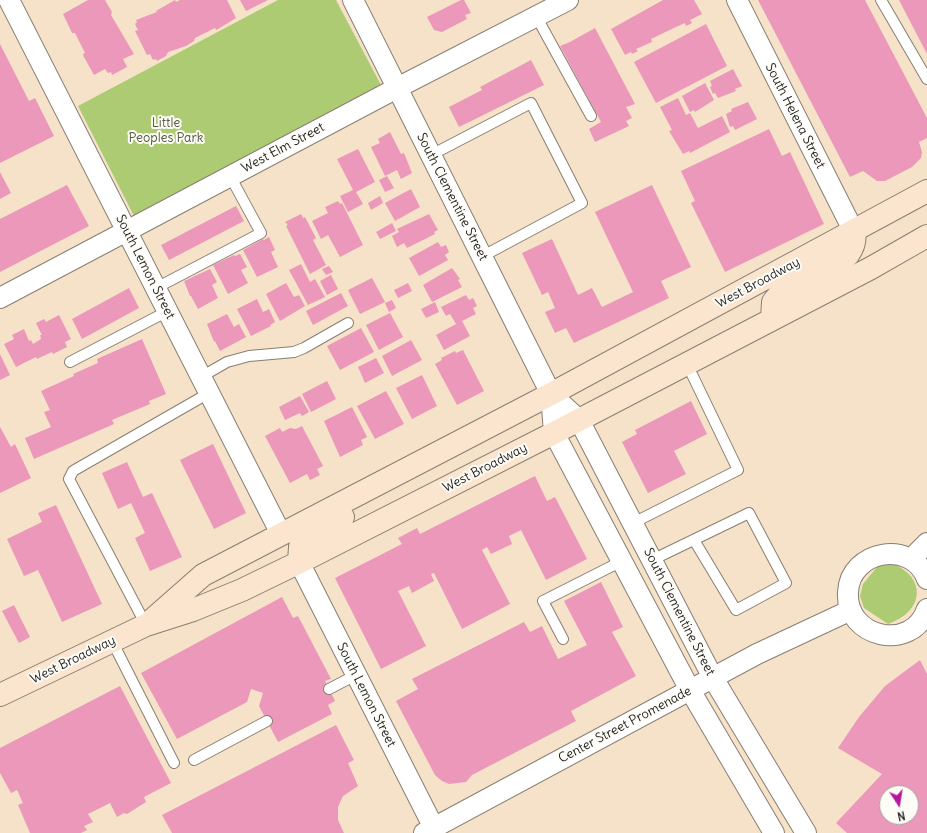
<!DOCTYPE html>
<html>
<head>
<meta charset="utf-8">
<style>
  body { margin:0 }
  #map { position:relative; width:927px; height:833px; overflow:hidden; background:#f5e2c8; font-family:Delius,sans-serif }
  canvas { display:block }
  .north { position:absolute; left:879px; top:785px; width:40px; height:40px; box-sizing:border-box; background:#fdfcf7; border:1px solid #a3a29f; border-radius:50%; rotate:168deg; font-size:11px; font-weight:700; line-height:16px; text-align:center; color:#1c1c1c }
  .north::after { content:''; display:block; margin:auto; width:14px; height:18px; background:#b5179e; clip-path:polygon(50% 0,100% 100%,50% 72%,0 100%) }
</style>
</head>
<body>
<div id="map">
<canvas width="927" height="833"></canvas>
<div class="north">N</div>
</div>
<script>
const c = document.querySelector('canvas').getContext('2d');
c.lineJoin = 'round';
function fillPath(path, color) { c.fillStyle = color; c.fill(path, 'evenodd'); }
function stroke(path, color, width, dash) { c.strokeStyle = color; c.lineWidth = width; c.lineCap = dash ? 'butt' : 'round'; c.setLineDash(dash || []); c.stroke(path); }
function write(font, color, halo, rows, align = 'center') {
  c.font = font + ' Delius,sans-serif'; c.lineWidth = 4; c.setLineDash([]); c.textBaseline = 'middle'; c.strokeStyle = halo; c.fillStyle = color; for (const [text, x, y, turn = 0] of rows) {
    c.save(); c.translate(x, y); c.rotate((+turn || 0) * Math.PI / 180); c.textAlign = isNaN(turn) ? turn : align; if (halo) c.strokeText(text, 0, 0); c.fillText(text, 0, 0); c.restore();
  }
}
const green = new Path2D(`
  M278,0H336L381,85L135,218L78,106Z
  M891,563C927,577 925,611 888,624L864,608L860,596L863,584L877,567Z`);
const building = new Path2D(`
  M88,0H105L112,12L111,15L134,54L123,59L127,67L112,75L111,72L108,73L105,69L94,75L84,57L83,54L85,53L75,33H72L63,14Z
  M175,0L176,2L180,0H227L236,18L218,29L216,30L215,28L195,38L194,41L186,46L168,52L166,56L157,61L156,59L153,60L150,54L147,55L135,31L138,30L135,24L137,22L136,20L157,12L156,11Z
  M240,0H268L246,11Z
  M461,0H464L471,13L465,15L467,19L442,32L434,30L427,17Z
  M663,0H694L702,14L690,20L692,23L686,26L685,23L678,26L651,39L652,42L636,49L638,51L632,54L631,52L625,55L611,29Z
  M758,0H865L927,118V138L919,142L922,152L921,158L912,167L885,181H877L863,171L850,177Z
  M899,0H927V54Z
  M706,24L727,66L656,103L634,62Z
  M595,28L635,104L626,107L632,118L626,121L629,126L595,142L589,129L601,122L560,46L570,42Z
  M0,44L29,101L35,98L54,136L0,163Z
  M531,60L544,85L459,127L449,107L482,90L480,87Z
  M733,69L742,86L735,89L736,91L718,98L715,93L713,94L710,87L712,86L710,81Z
  M705,83L714,100L695,112L694,110L690,112L682,96Z
  M678,98L686,115L690,113L698,128L722,116L730,132L690,153L689,151L683,154L669,131L672,130L660,107Z
  M748,102L757,119L735,130L733,126L730,127L726,114L732,111L731,109Z
  M769,129L782,156L790,152L824,224L725,272L691,203L695,201L681,171Z
  M390,132L401,154L404,153L412,173L401,179L397,170L385,176L371,147L380,143L378,139Z
  M358,149L375,182L356,192L363,204L348,212L340,196L353,190L337,159Z
  M0,172L11,193L0,199Z
  M387,176L394,188L385,192L379,180Z
  M67,185L89,226L0,272V219Z
  M652,185L691,267L661,281L669,298L574,343L566,328L555,333L545,312L555,308L548,292L542,295L522,253L552,239L578,295L592,288L602,307L633,292L595,212Z
  M411,189L420,207L395,221L385,203Z
  M380,196L383,203L371,210L368,203Z
  M338,201L340,204L342,203L363,245L340,257L328,235L321,239L312,221L328,213L325,207Z
  M236,206L244,221L169,260L161,245Z
  M301,214L303,218L305,217L316,238L313,240L326,265L310,274L286,226L288,225L285,222Z
  M429,214L438,230L434,232L435,234L407,248L404,243L397,247L392,236L399,232L397,229Z
  M392,223L396,231L380,239L376,232Z
  M269,237L275,250L271,252L278,267L257,277L243,250L263,239L264,240Z
  M438,242L441,247L446,245L449,252L445,255L448,260L419,276L409,258Z
  M240,254L247,267L241,270L248,283L228,294L213,265L234,255L235,256Z
  M301,264L310,282L315,279L325,297L308,305L289,270Z
  M329,266L333,272L326,275L322,269Z
  M452,268L460,279L458,280L462,287L432,302L423,285Z
  M210,269L217,282L212,285L218,298L198,309L191,296H190L184,281Z
  M331,275L338,289L327,295L320,281Z
  M372,278L385,302L360,314L348,290Z
  M286,283L294,297L299,295L305,306L280,321L266,294Z
  M408,283L412,291L398,298L394,290Z
  M129,288L139,308L82,339L72,319Z
  M341,293L348,306L313,325L306,311Z
  M466,295L469,300L473,298L477,306L473,308L476,314L462,321L470,336L444,350L436,335L456,324L450,314L446,316L441,307Z
  M257,299L263,312L269,309L275,322L270,325L271,326L251,336L237,309Z
  M392,300L396,308L389,312L385,303Z
  M435,302L439,312L426,318L421,309Z
  M390,313L403,337L379,350L366,325Z
  M227,314L234,327L239,324L246,337L220,351L215,341L214,342L207,324Z
  M59,315L71,339L65,342L67,347L53,354L52,352L37,359L36,357L16,367L4,344L14,339L12,335L24,329L29,341L31,340L33,344L41,339L40,335H42L36,323L44,319L46,322Z
  M361,328L374,352L340,370L327,346Z
  M142,339L166,394L149,401L150,404L112,420L114,424L34,459L25,438L51,427L44,412L50,410L41,391L74,376L73,374L98,363L97,359Z
  M411,340L422,360L392,376L382,356Z
  M463,350L484,391L457,405L435,364L442,360L441,358L455,351L456,353Z
  M0,354L10,375L0,380Z
  M376,358L384,373L365,383L358,367Z
  M422,375L437,406L412,419L396,388Z
  M327,381L336,399L311,412L302,394Z
  M386,391L404,424L375,439L357,406Z
  M300,396L309,412L302,416L300,413L285,420L279,407Z
  M691,401L707,434L674,451L686,474L648,493L622,442L637,434L635,430Z
  M352,407L367,437L361,440L363,445L340,457L324,421Z
  M302,426L323,466L317,469L320,475L310,480L307,474L290,483L265,436L280,428L282,432L290,428L296,429Z
  M0,427L11,447L15,444L31,478L0,493Z
  M213,444L246,513L214,529L180,460Z
  M127,462L143,497L152,493L182,557L150,571L135,538L145,533L131,503L118,509L102,473Z
  M535,476L547,501L555,497L587,559L546,580L521,530L509,536L512,544L491,554L487,547L482,550L510,604L462,629L434,573L431,574L434,581L412,593L409,586L398,591L426,646L381,669L335,578L402,544L398,538L417,528L420,534Z
  M56,505L102,604L62,622L38,570L24,576L7,539L42,522L38,513Z
  M601,582L623,627L612,632L636,676L571,711L576,721L472,775L466,782L449,784L442,781L435,775L396,701L418,689L412,679L524,622L530,632L542,626L558,659L587,645L564,601Z
  M282,597L293,618L298,616L331,679L325,681L335,701L328,705L332,714L278,742L259,706L263,693L251,689L247,702L177,739L141,673Z
  M14,605L30,637L19,643L2,611Z
  M920,660L927,674V833H847L836,823L882,774L838,748L859,717L885,686ZM887,793H911V817H887Z
  M120,686L171,783L144,797L146,802L127,814L124,813L117,817L110,803L88,814L93,822L84,826L87,830L81,833H30L18,805L23,803L17,790L11,793L0,773V748Z
  M336,725L354,760L348,763L358,786L343,796L338,807V820L344,833H172L162,815Z`);
const service = new Path2D(`
  M881,0L927,79
  M536,16L591,116
  M431,155L531,103L582,203L483,256
  M156,288L261,233L230,176
  M70,362L168,311
  M201,377L227,362L249,356L294,352L304,348L348,323
  M633,523L738,470L687,364
  M652,560L749,513L786,583L736,610L694,540
  M146,625L69,479L73,471L209,393
  M563,639L543,601L622,561
  M112,641L174,763
  M329,689L356,675
  M194,760L267,721`);
const minor = new Path2D(`
  M9,0L281,534
  M353,0L551,394L579,420L713,678L806,833
  M737,0L854,232
  M0,298L397,88L568,0
  M551,394L554,433L690,690L774,833
  M911,559L927,543
  M299,562L434,828
  M927,579C912,539 850,550 848,592C845,638 912,653 927,609
  M424,833L757,654L851,610`);
const secondary = new Path2D(`
  M772,319L773,302L782,291L848,255C853,248 856,241 854,232
  M299,562L300,547L310,538L343,517
  M153,619L203,575L551,394L927,191
  M0,695L146,625L193,610L242,590L312,556L554,433L871,268L927,236`);
const streetNames = [
  ["South Helena Street",795,116,63],
  ["West Elm Street",283,148,-28],
  ["South Clementine Street",452,197,63],
  ["South Lemon Street",145,267,63],
  ["West Broadway",758,283,-28],
  ["West Broadway",485,468,-27],
  ["South Clementine Street",679,612,63],
  ["West Broadway",73,660,-26],
  ["South Lemon Street",366,695,63],
  ["Center Street Promenade",625,725,-28]
];
const parkNames = [
  ["Little",166,123],
  ["Peoples Park",166,138]
];
fillPath(green, '#accb73');
fillPath(building, '#ec98ba');
stroke(service, '#887f72', 12);
stroke(minor, '#887f72', 22);
stroke(secondary, '#887f72', 24);
stroke(service, '#fff', 10);
stroke(minor, '#fff', 20);
stroke(secondary, '#fbe5cf', 22);
write('13px', '#1c1c1c', '#fdfcf7', streetNames);
write('13px', '#4e593a', '#fdfcf7', parkNames);
</script>
</body>
</html>
